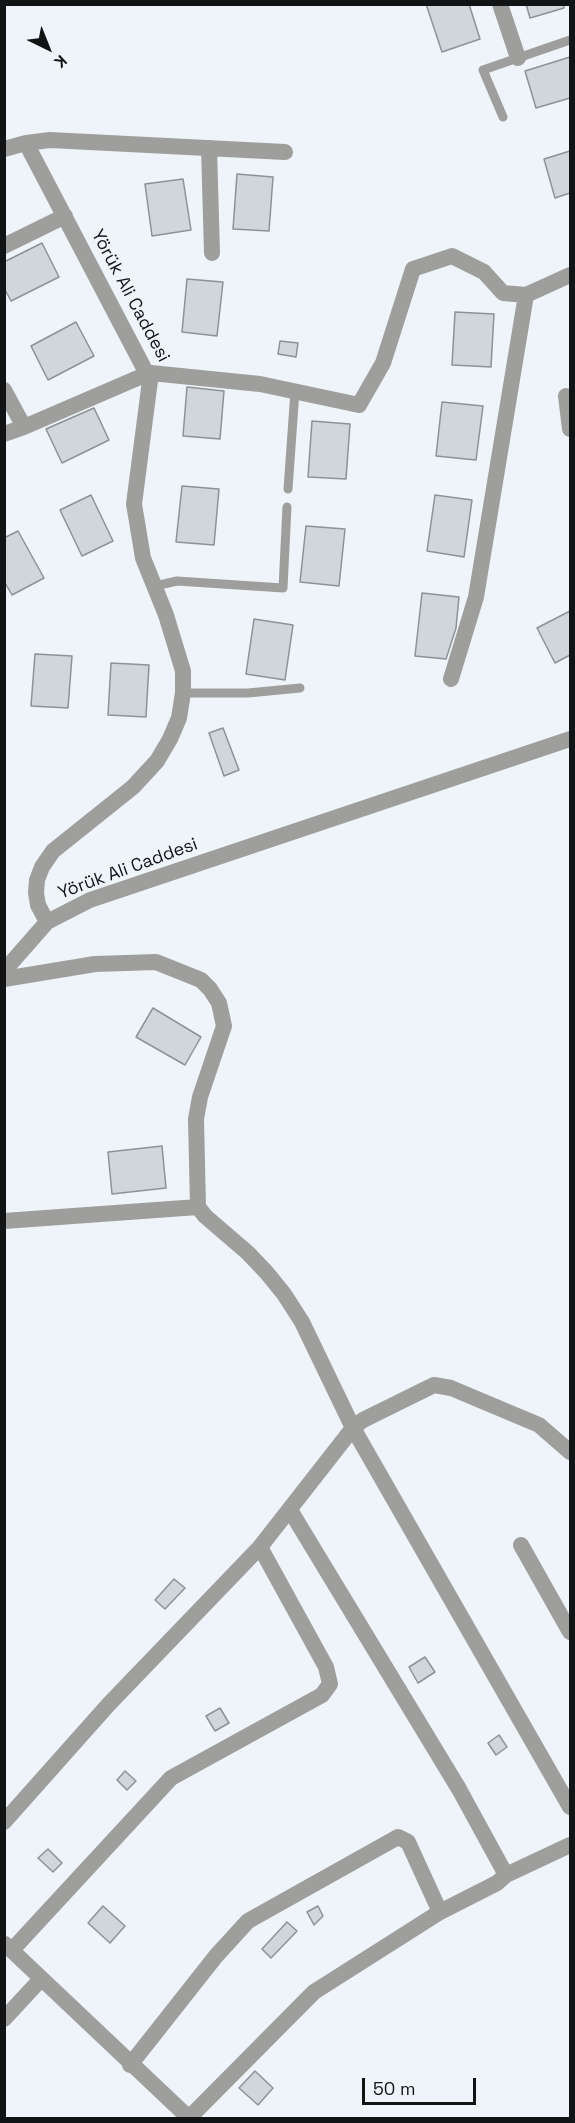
<!DOCTYPE html>
<html>
<head>
<meta charset="utf-8">
<style>
  body { margin:0 }
  #map { position:relative; width:575px; height:2123px; overflow:hidden; background:#eef4f9; font-family:"Space Grotesk",sans-serif }
  canvas { display:block }
  .frame { position:absolute; inset:0; border:6px solid #111314; pointer-events:none }
  .north { position:absolute; left:18px; top:18px; width:60px; height:60px; -webkit-text-stroke:4px #eef4f9; paint-order:stroke; rotate:137deg; font-size:16px; font-weight:700; line-height:24px; text-align:center; color:#111314 }
  .north::after { content:''; display:block; margin:auto; width:21px; height:27px; background:#111314; clip-path:polygon(50% 0,100% 100%,50% 72%,0 100%) }
  .scale { position:absolute; left:362px; top:2078px; width:114px; height:27px; box-sizing:border-box; border:3px solid #111314; border-top:0; padding-left:8px; font-size:18px; line-height:21px; white-space:nowrap; color:#111314; -webkit-text-stroke:4px #eef4f9; paint-order:stroke }
</style>
</head>
<body>
<div id="map">
<canvas width="575" height="2123"></canvas>
<div class="frame"></div>
<div class="north">K</div>
<div class="scale">50 m</div>
</div>
<script>
const c = document.querySelector('canvas').getContext('2d');
c.lineJoin = 'round';
function fillPath(path, color) { c.fillStyle = color; c.fill(path, 'evenodd'); }
function stroke(path, color, width, dash) { c.strokeStyle = color; c.lineWidth = width; c.lineCap = dash ? 'butt' : 'round'; c.setLineDash(dash || []); c.stroke(path); }
function write(font, color, halo, rows, align = 'center') {
  c.font = font + ' "Space Grotesk",sans-serif'; c.lineWidth = 6; c.setLineDash([]); c.textBaseline = 'middle'; c.strokeStyle = halo; c.fillStyle = color; for (const [text, x, y, turn = 0] of rows) {
    c.save(); c.translate(x, y); c.rotate((+turn || 0) * Math.PI / 180); c.textAlign = isNaN(turn) ? turn : align; if (halo) c.strokeText(text, 0, 0); c.fillText(text, 0, 0); c.restore();
  }
}
const building = new Path2D(`
  M426,4H469L480,39L442,52Z
  M526,4H564V8L530,18Z
  M570,57V98L536,108L525,71Z
  M570,151V193L555,198L544,159Z
  M237,174L273,177L269,231L233,229Z
  M183,179L191,230L152,236L145,184Z
  M42,243L59,277L11,301L4,288V262Z
  M187,279L223,282L217,336L182,332Z
  M455,312L494,314L491,367L452,365Z
  M76,322L94,356L48,380L31,346Z
  M280,341L298,343L296,357L278,354Z
  M187,387L224,391L220,439L183,436Z
  M442,402L483,406L476,460L436,456Z
  M94,408L109,440L62,463L46,429Z
  M312,421L350,424L346,479L308,477Z
  M182,486L219,489L214,545L176,542Z
  M91,495L113,541L82,556L60,510Z
  M435,495L472,500L464,557L427,551Z
  M306,526L345,529L339,586L300,582Z
  M18,531L44,578L12,595L4,581V538Z
  M422,593L459,597L456,628L446,659L415,656Z
  M570,611V655L555,663L537,628Z
  M254,619L293,625L285,680L246,674Z
  M35,654L72,656L68,708L31,706Z
  M111,663L149,665L146,717L108,715Z
  M223,728L239,770L224,776L209,733Z
  M153,1008L201,1037L185,1065L136,1037Z
  M162,1146L166,1188L112,1194L108,1152Z
  M174,1579L185,1588L165,1609L155,1600Z
  M425,1657L435,1672L418,1683L409,1667Z
  M220,1708L229,1723L215,1731L206,1716Z
  M499,1735L507,1747L496,1755L488,1743Z
  M125,1771L136,1781L127,1790L117,1780Z
  M48,1849L62,1863L53,1872L38,1858Z
  M103,1906L125,1926L110,1943L88,1923Z
  M318,1906L323,1916L314,1925L307,1912Z
  M287,1922L297,1931L271,1958L262,1949Z
  M255,2071L273,2088L258,2105L239,2088Z`);
const service = new Path2D(`
  M503,117L483,70L570,40
  M288,489L295,391
  M155,586L177,581L283,588L287,507
  M183,693H248L300,688`);
const minor = new Path2D(`
  M500,4L518,58
  M26,143L50,140L285,152
  M209,148L212,253
  M4,149L26,143L147,374L151,373L134,504L143,558L166,615L183,671V693L179,718L170,739L157,761L133,787L53,851L42,867L37,880L36,893L38,905L47,922L90,900L570,739
  M4,246L65,216
  M151,373L260,384L359,405L383,363L413,269L452,256L484,272L503,293L526,295L570,275
  M4,390L24,427L4,434
  M566,396L570,429
  M24,427L147,374
  M451,679L476,597L526,295
  M4,971L47,922
  M4,979L95,964L156,962L201,980L210,989L219,1003L224,1026L200,1097L196,1119L198,1207L205,1216L248,1253L267,1273L284,1294L302,1322L353,1428L570,1807
  M4,1221L198,1207
  M290,1510L459,1789L506,1875
  M521,1545L570,1632
  M4,1822L109,1704L260,1547L353,1428L363,1420L434,1385L451,1388L539,1425L570,1452
  M5,1944L189,2118
  M12,1950L171,1778L322,1695L330,1684L326,1667L260,1547
  M4,2019L41,1979
  M130,2065L216,1956L248,1921L398,1837L408,1842L440,1912
  M189,2118L314,1992L440,1912L497,1883L506,1875L570,1845`);
const streetNames = [
  ["Yörük Ali Caddesi",130,296,62],
  ["Yörük Ali Caddesi",128,869,-20]
];
fillPath(building, '#d1d6db');
stroke(building, '#8d9297', 1.5);
stroke(service, '#9e9f9c', 9);
stroke(minor, '#9e9f9c', 16);
write('18px', '#111314', '#eef4f9', streetNames);
</script>
</body>
</html>
